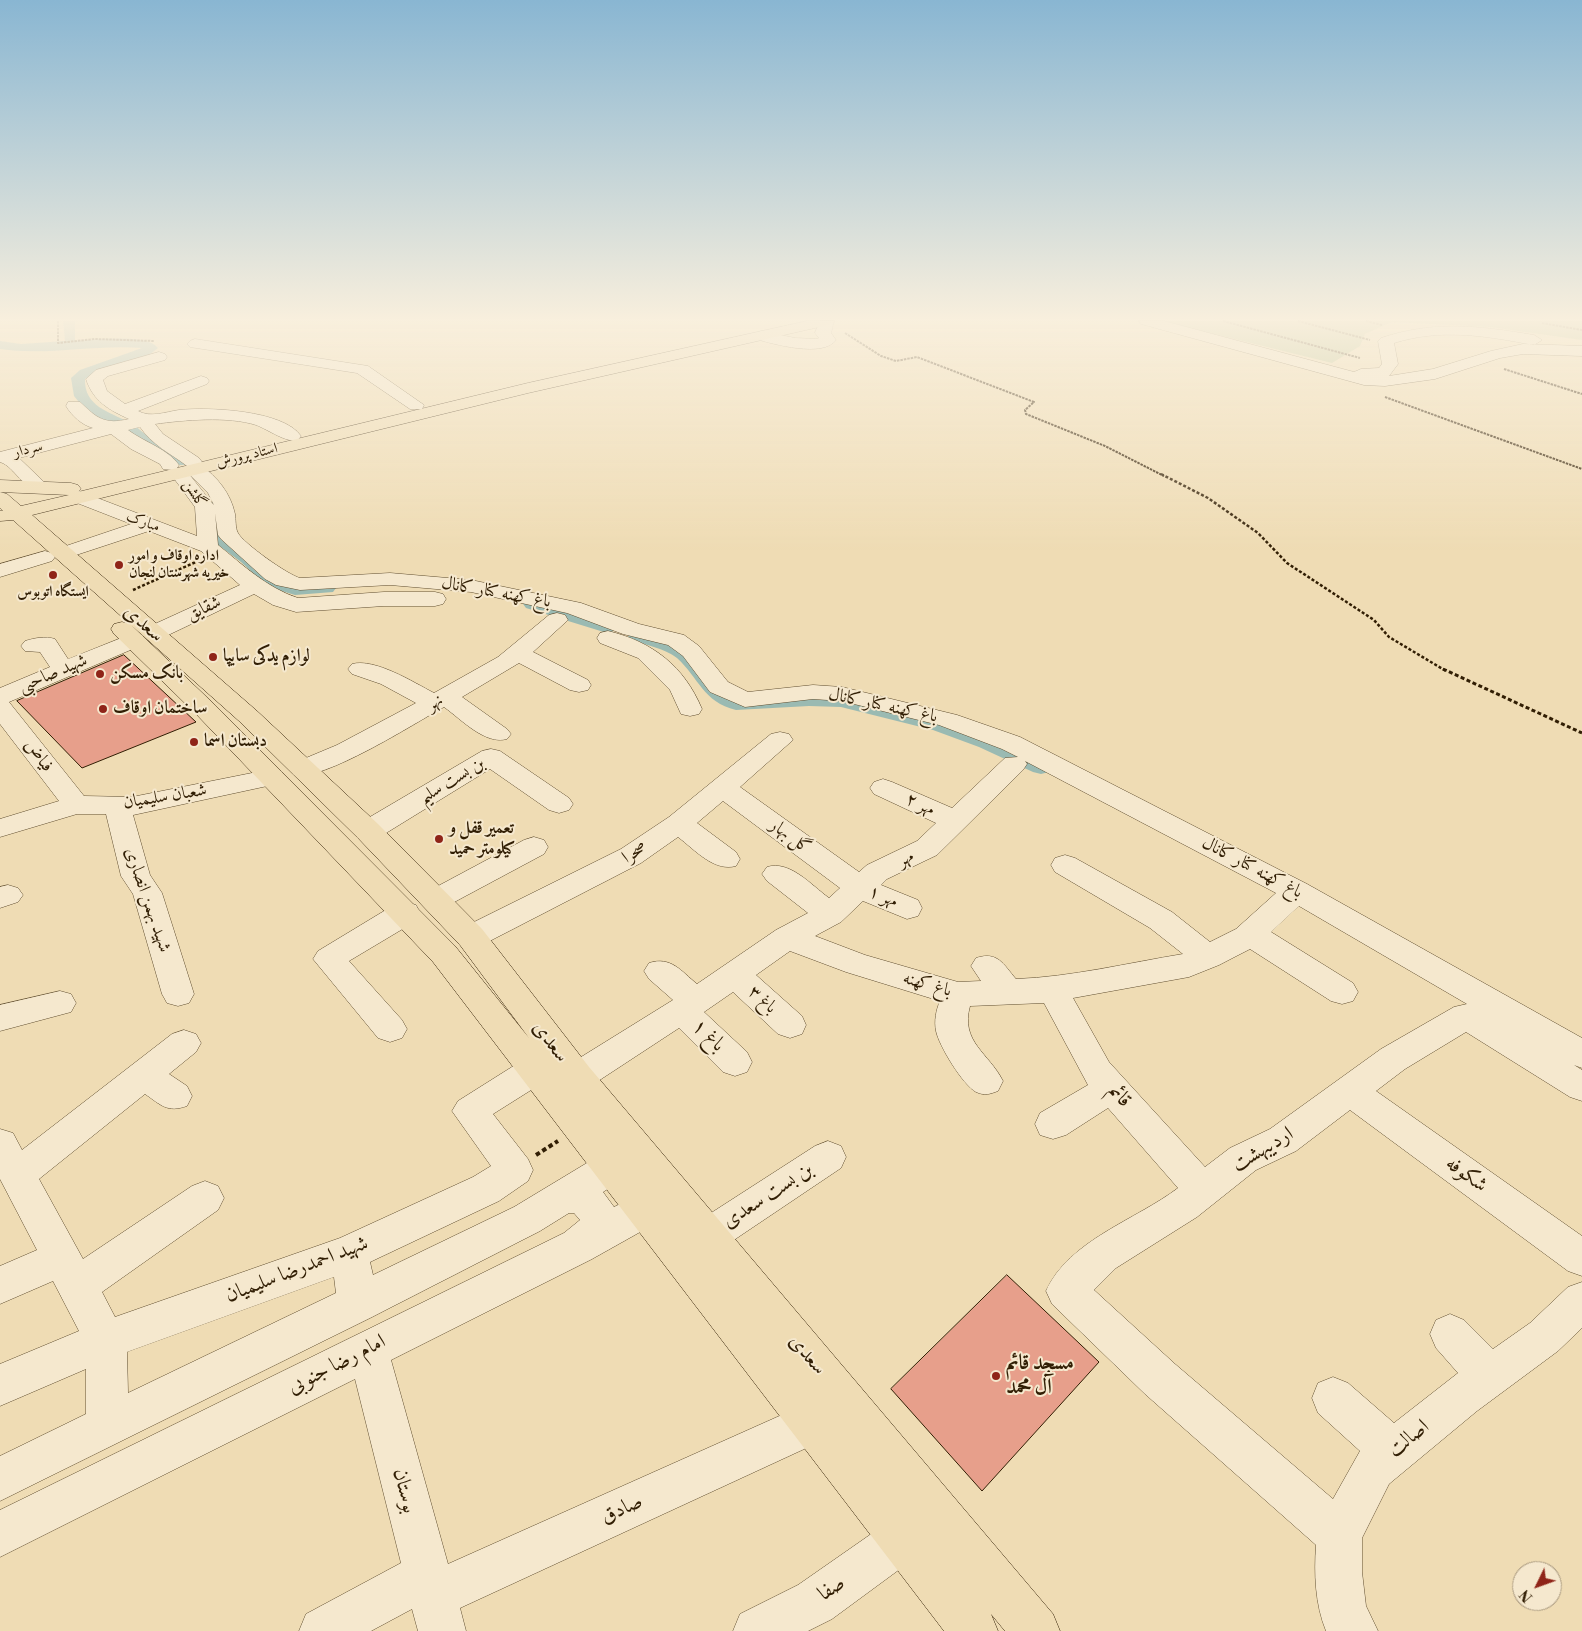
<!DOCTYPE html>
<html>
<head>
<meta charset="utf-8">
<style>
  body { margin:0 }
  #map { position:relative; width:1582px; height:1631px; overflow:hidden; background:#efdcb4; font-family:"Libre Bodoni",serif }
  canvas { display:block }
  .north { position:absolute; left:1512px; top:1561px; width:50px; height:50px; box-sizing:border-box; background:#f5e8ce; border:1px solid #a7977d; border-radius:50%; rotate:228deg; font-size:14px; font-weight:700; line-height:20px; text-align:center; color:#311e04 }
  .north::after { content:''; display:block; margin:auto; width:18px; height:22px; background:#8f2418; clip-path:polygon(50% 0,100% 100%,50% 72%,0 100%) }
</style>
</head>
<body>
<div id="map">
<canvas width="1582" height="1631"></canvas>
<div class="north">N</div>
</div>
<script>
const c = document.querySelector('canvas').getContext('2d');
c.lineJoin = 'round';
function fillPath(path, color) { c.fillStyle = color; c.fill(path, 'evenodd'); }
function stroke(path, color, width, dash) { c.strokeStyle = color; c.lineWidth = width; c.lineCap = dash ? 'butt' : 'round'; c.setLineDash(dash || []); c.stroke(path); }
function write(font, color, halo, rows, align = 'center') {
  c.font = font + ' "Libre Bodoni",Amiri,serif'; c.lineWidth = 4; c.setLineDash([]); c.textBaseline = 'middle'; c.strokeStyle = halo; c.fillStyle = color; for (const [text, x, y, turn = 0] of rows) {
    c.save(); c.translate(x, y); c.rotate((+turn || 0) * Math.PI / 180); c.textAlign = isNaN(turn) ? turn : align; if (halo) c.strokeText(text, 0, 0); c.fillText(text, 0, 0); c.restore();
  }
}
const green = new Path2D(`
  M1161,321H1582V340L1489,327L1392,322L1365,334L1360,346L1332,363Z`);
const canal = new Path2D(`
  M63,321H75V341C93,340 147,333 158,348L149,355L90,376L85,379C84,406 109,412 129,422C136,426 142,432 148,436C161,445 179,449 188,462L185,465H175L136,441L123,430L87,412L74,396L71,378L80,370L142,348C95,344 47,356 0,349V341L21,344L65,341Z
  M215,500L223,505L226,537L253,554L280,579L296,585L333,584L336,588L333,592L295,595L268,587L241,562L210,539L207,505Z
  M532,599L614,623L616,627L614,631L607,633L526,608L523,604L526,600Z
  M637,630L677,642L689,649L704,663L718,685L740,698L809,694L841,695L947,722L993,737L1049,762L1052,767L1049,772L1041,774L1033,772L979,747L933,730L841,707L809,706L736,710C703,702 699,678 677,658C664,648 646,645 630,640L628,636L630,632Z`);
const building = new Path2D(`
  M124,655L196,722L82,768L17,701Z
  M1007,1275L1099,1362L982,1491L891,1389Z`);
const pathFar3 = new Path2D(`
  M58,321V343L95,339L154,341
  M1223,321L1360,358
  M1298,321L1370,340
  M1366,321L1382,325
  M1542,323L1582,330
  M845,333L881,356L896,361L917,357L1034,402L1025,410L1026,414L1105,446L1164,476
  M1504,369L1582,394
  M1385,397L1582,469`);
const pathFar2 = new Path2D(`
  M1161,474L1208,498L1258,533L1287,563L1374,620L1389,637L1446,671
  M133,590L198,561`);
const pathFar1 = new Path2D(`
  M1443,669L1582,733`);
const path = new Path2D(`
  M536,1155L558,1141`);
const minor = new Path2D(`
  M820,321H834L831,333L836,340C823,358 773,344 756,339L753,336L761,331L795,338L817,339L819,338L815,333Z
  M1139,321H1164L1354,372L1361,369L1379,368L1382,364L1378,341L1381,338C1436,320 1478,326 1534,335L1542,340L1534,345C1487,336 1441,328 1394,343L1398,364L1389,376L1433,369L1491,351L1523,344L1582,346V356L1523,354L1500,358L1435,379L1385,386L1364,385L1141,324Z
  M195,339L368,366L424,405L422,409H410L357,373L190,347L187,344L190,341Z
  M159,352L165,354L167,357L165,360L108,376L103,380L107,391L125,404L201,376L207,378L209,381L207,384L138,411C151,418 165,412 179,410C209,407 283,410 301,436L298,440C286,443 269,430 256,425C228,416 184,420 155,424L163,434L199,458L202,462L200,465C217,476 231,494 235,514C236,519 235,528 238,533C243,543 288,575 300,578L390,573L471,580L581,603L639,624L684,635L699,646L728,682L748,692L813,685L842,687L957,715L1020,737L1307,884L1582,1038V1068L1574,1065L1582,1070V1101L1570,1097L1466,1032L1405,1069L1376,1091L1582,1236V1276L1568,1271L1350,1110L1296,1151L1256,1170L1197,1217L1116,1268L1094,1290L1175,1364L1333,1499L1360,1451L1318,1413L1312,1398L1318,1383L1333,1377L1348,1383L1394,1423L1458,1373L1436,1348L1430,1334L1436,1320L1450,1314L1464,1320L1493,1349L1530,1323L1568,1287L1582,1282V1328L1558,1351L1477,1411L1389,1484L1362,1538V1572L1366,1606L1378,1631H1326C1315,1604 1314,1574 1316,1545L1145,1394L1052,1304L1046,1291C1069,1240 1136,1220 1178,1188L1108,1108L1066,1135L1053,1139L1040,1135L1035,1124L1040,1113L1088,1085L1044,1003L970,1006C960,1042 989,1053 1003,1081L998,1091C990,1094 985,1096 976,1092C963,1085 939,1046 936,1031C934,1021 936,1010 940,1001L846,972L790,951L756,975L802,1016L806,1025L802,1034L790,1038L778,1034L733,992L704,1012L747,1052L752,1062L747,1072L735,1076L723,1072L679,1028L589,1087L577,1091L565,1087L560,1077L565,1067L673,1000L649,979L644,971L649,963C671,956 681,971 697,984L776,930L808,913L767,881L762,874L767,867C790,860 811,885 829,898L840,888L723,801L697,823L736,852L740,859L736,866C714,872 695,850 678,837L641,863L482,945L471,948L460,945L456,937L460,929L621,849L669,817L771,734L780,732L789,734L793,740L740,787L859,872L867,865L917,841L936,823L874,794L870,788L874,782L883,779L892,782L952,808L1005,758L1018,757L1002,749L939,725L842,701L813,699L745,707L710,692L683,656L668,645L623,634L567,613L471,592L390,585L300,590L276,585L265,579L221,539L218,535L215,513L218,545C243,565 267,588 298,598L384,592H435L443,594L446,599L443,604L435,606H384L296,612L273,605L254,594L162,638L154,640L146,638L143,633L146,628L240,585L201,551L149,531L64,559L57,557L54,553L57,549L131,524L72,501L69,497L72,493L79,491L197,536L195,507L170,473L172,470L163,469L160,464L131,449L111,434L19,458L45,483L43,487C22,492 16,467 0,462V452L93,428C82,425 72,416 66,406L68,402H80C97,418 104,425 129,419C109,410 93,401 86,379L96,370ZM140,427C152,445 170,453 187,466H188L187,471L177,468L179,465C168,449 144,442 128,430ZM189,474L208,493L214,505L212,503ZM1025,761L1276,893L1236,929L1210,942L1172,912L1075,858L1065,855L1055,858L1051,865L1055,872L1150,928L1183,954C1128,963 1071,977 1016,979C1003,964 998,951 976,958L971,966L981,981L958,982L865,955L815,936L841,922L863,901L907,919L918,916L922,908L918,900L881,885L887,879L937,855L1023,770L1027,764ZM1299,906L1467,1004L1454,1007L1381,1049L1270,1129L1230,1148L1205,1167L1109,1062L1073,998L1189,977L1219,965L1250,949L1331,1001L1342,1004L1353,1001L1358,992L1353,983L1271,932Z
  M45,551L52,553L55,557L52,561L0,577V564Z
  M557,613L565,615L568,620L533,652L588,680L591,685L588,690L579,692L570,690L519,663L462,697L507,729L511,734L507,739C485,745 462,720 444,707C415,723 323,782 294,775L290,769L294,763L337,745L416,703L381,684L352,674L348,669L352,664C375,658 413,682 434,693L498,657L549,615Z
  M608,631C653,642 684,666 702,709L699,714L690,716L681,714L670,690L638,658L600,643L597,638L600,633Z
  M134,633L142,635L145,640L142,645L9,702L84,796L132,797L272,769L281,771L285,777L281,783L272,785L133,815L150,875L162,893L194,994L189,1003L178,1006L167,1003L162,994L133,894L121,876L106,814H77L0,837V819L59,801L0,724V688L50,667L40,652L25,651L21,646L25,641C35,638 45,636 55,639L68,659Z
  M491,749L500,751L569,798L573,804L569,810L559,813L549,810L490,769L378,838L368,840L358,838L354,831L358,824L482,751Z
  M534,837L544,840L548,847L544,854L445,907L435,911L425,907L420,900L425,893L524,840Z
  M8,885L18,888L23,895L18,902L0,908V887Z
  M405,902L416,905L420,913L416,921L349,961L402,1020L407,1029L402,1038L390,1042L378,1038L313,959L318,951L394,905Z
  M60,991L71,994L76,1003L71,1012L0,1031V1005Z
  M184,1030L196,1034L201,1043L196,1052L169,1074L187,1086L192,1096L187,1106C167,1113 161,1105 145,1094L39,1179L83,1259L192,1186L205,1181L218,1186L224,1198L218,1210L102,1292L115,1317L340,1238L473,1177L491,1166L452,1111L458,1101L523,1060L535,1056L547,1060L552,1070L547,1080L493,1114L528,1159L533,1170L528,1181L499,1201L370,1262L373,1275L514,1207L615,1146L628,1141L641,1146L646,1157L641,1168L603,1192L614,1207L661,1184L674,1189L680,1201L674,1213L592,1259L391,1360L448,1564L813,1401L828,1408L835,1423L828,1438L460,1608L466,1631H418L412,1609L371,1631H299L306,1614L401,1563L355,1379L0,1557V1510L564,1233L580,1220L574,1213H569L540,1231L372,1317L0,1501V1456L86,1414V1369L0,1406V1364L79,1331L53,1281L0,1304V1266L37,1250L0,1179V1129L13,1133L22,1150L172,1034ZM334,1277L336,1293L128,1393L127,1352Z
  M828,1141L841,1146L846,1157L841,1168L722,1248L708,1254L694,1248L689,1236L694,1224L815,1146Z
  M903,1516L919,1523L926,1539L919,1555L832,1619L808,1631H733L740,1614L798,1585L887,1523Z`);
const major = new Path2D(`
  M807,321H835L828,325L528,393L32,515L257,711L378,824L482,929L589,1067L1053,1614L1060,1631H1005L991,1614L998,1631H944L433,962L197,715L114,634L111,629L114,624L122,622L130,624L215,705L455,946L529,1038L460,945L358,838L239,721L13,520L0,521V511H3L0,508V492L7,494L21,506L69,495L0,492V480L71,483L78,485L81,489L78,492L528,383Z`);
const markers = [
  [119,565,5,"#8f2418"],
  [53,575,5,"#8f2418"],
  [213,657,5,"#8f2418"],
  [100,674,5,"#8f2418"],
  [103,709,5,"#8f2418"],
  [194,742,5,"#8f2418"],
  [439,839,5,"#8f2418"],
  [996,1376,5,"#8f2418"]
];
const farStreetnames = [
  ["سردار",28,450,-14],
  ["استاد پرورش",247,456,-14],
  ["گلشن",194,494,57],
  ["مبارک",143,522,21]
];
const farPoinames = [
  ["اداره اوقاف و امور",129,556],
  ["خیریه شهرستان لنجان",129,573],
  ["ایستگاه اتوبوس",53,592,"center"]
];
const streetNames = [
  ["باغ کهنه کنار کانال",496,593,10],
  ["شقایق",204,609,-25],
  ["شهید صاحبی",53,674,-23],
  ["نهر",435,703,-29],
  ["باغ کهنه کنار کانال",883,706,12],
  ["فیاض",38,756,52],
  ["بن بست سلیم",452,781,-31],
  ["شعبان سلیمیان",165,797,-9],
  ["مهر ۲",920,805,25],
  ["گل بهار",790,837,36],
  ["صحرا",635,853,-32],
  ["مهر",906,859,-26],
  ["باغ کهنه کنار کانال",1252,868,28],
  ["مهر ۱",883,897,23],
  ["شهید بهمن انصاری",147,900,71],
  ["باغ کهنه",927,985,16],
  ["باغ ۳",762,1000,42]
];
const poiNames = [
  ["لوازم یدکی سایپا",223,657],
  ["بانک مسکن",110,674],
  ["ساختمان اوقاف",113,709],
  ["دبستان اسما",204,742],
  ["تعمیر قفل و",449,829],
  ["کیلومتر حمید",449,850]
];
const nearStreetnames = [
  ["سعدی",143,624,41],
  ["باغ ۱",708,1036,44],
  ["سعدی",550,1042,53],
  ["قائم",1119,1096,48],
  ["اردیبهشت",1263,1150,-31],
  ["شکوفه",1466,1175,36],
  ["بن بست سعدی",768,1196,-33],
  ["شهید احمدرضا سلیمیان",297,1270,-21],
  ["سعدی",807,1355,50],
  ["امام رضا جنوبی",337,1365,-27],
  ["اصالت",1409,1439,-39],
  ["بوستان",404,1491,76],
  ["صادق",622,1510,-25],
  ["صفا",832,1589,-35]
];
const nearPoinames = [
  ["مسجد قائم",1006,1364],
  ["آل محمد",1006,1388]
];
fillPath(green, '#b4c291');
fillPath(canal, '#9abab2');
fillPath(building, '#e79f8b');
stroke(building, '#311e04', 1);
stroke(minor, '#604e30', 1);
stroke(major, '#311e04', 1);
stroke(pathFar3, '#311e04', 2, [2.5, 1]);
stroke(pathFar2, '#311e04', 2.5, [3, 2]);
stroke(pathFar1, '#311e04', 3, [4, 2.5]);
stroke(path, '#311e04', 4, [4.5, 3]);
fillPath(minor, '#f5e8ce');
fillPath(major, '#efdcb4');
const sky = c.createLinearGradient(0, 0, 0, 550);
sky.addColorStop(0, '#89b6d2');
sky.addColorStop(0.58, '#f8efdd');
sky.addColorStop(1, '#f8efdd00');
c.fillStyle = sky;
c.fillRect(0, 0, 1582, 550);
for (const [x, y, r, color] of markers) { const dot = new Path2D(); dot.arc(x, y, r, 0, 2 * Math.PI); c.fillStyle = color; c.fill(dot); stroke(dot, '#f5e8ce', 2); }
write('15px', '#311e04', '#f5e8ce', farStreetnames);
write('bold 15px', '#311e04', '#f5e8ce', farPoinames, 'left');
write('18px', '#311e04', '#f5e8ce', streetNames);
write('bold 18px', '#311e04', '#f5e8ce', poiNames, 'left');
write('21px', '#311e04', '#f5e8ce', nearStreetnames);
write('bold 21px', '#311e04', '#f5e8ce', nearPoinames, 'left');
</script>
</body>
</html>
